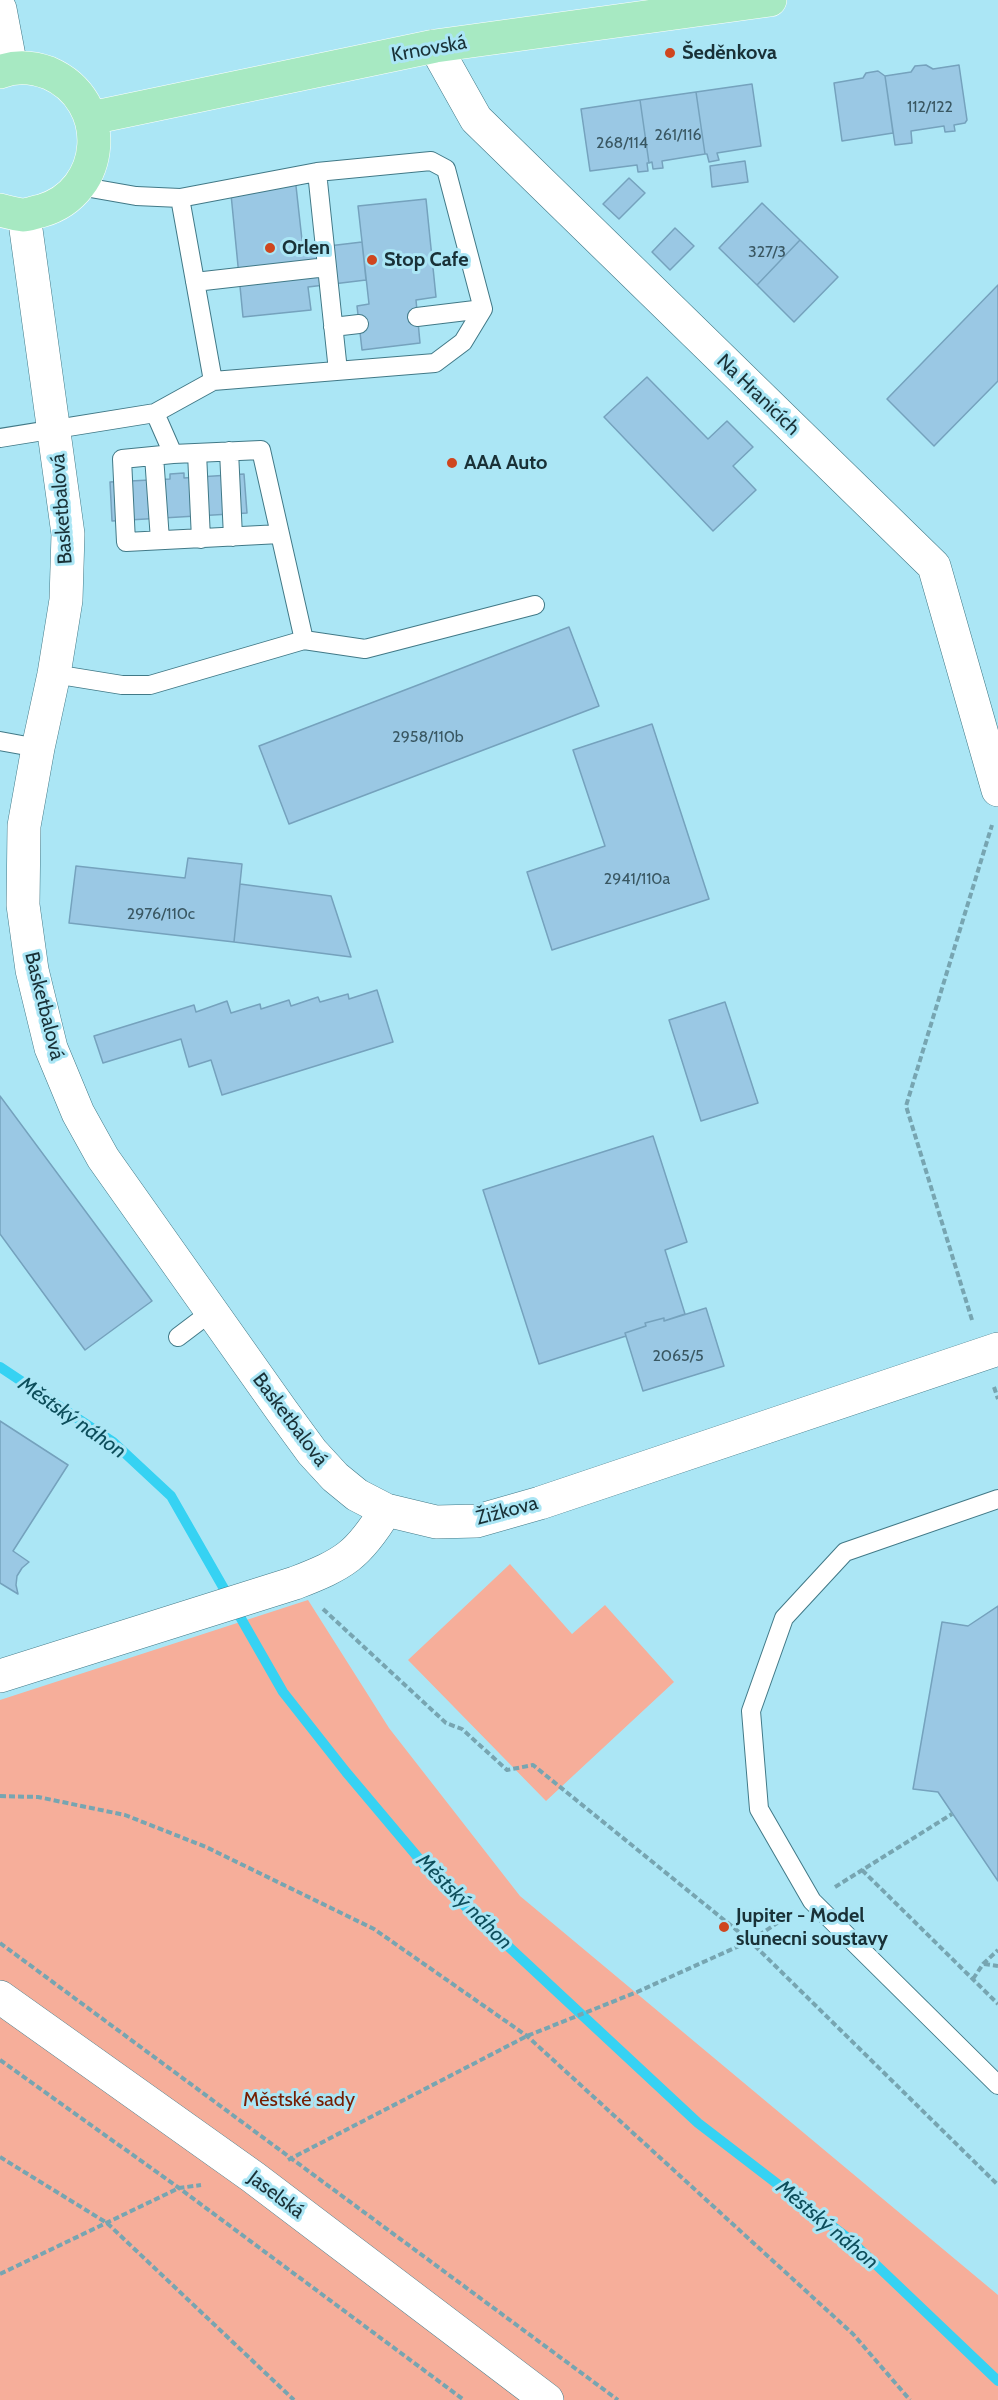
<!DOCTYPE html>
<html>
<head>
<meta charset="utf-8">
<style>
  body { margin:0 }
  canvas { display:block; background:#abe6f5 }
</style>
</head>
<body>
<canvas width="998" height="2400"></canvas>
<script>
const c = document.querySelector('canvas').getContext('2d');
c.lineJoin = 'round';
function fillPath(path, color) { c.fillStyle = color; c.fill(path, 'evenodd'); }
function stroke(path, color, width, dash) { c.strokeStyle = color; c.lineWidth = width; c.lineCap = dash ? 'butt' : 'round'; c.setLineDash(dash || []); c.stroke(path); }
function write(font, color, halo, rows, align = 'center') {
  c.font = font + ' Cabin,sans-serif'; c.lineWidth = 6; c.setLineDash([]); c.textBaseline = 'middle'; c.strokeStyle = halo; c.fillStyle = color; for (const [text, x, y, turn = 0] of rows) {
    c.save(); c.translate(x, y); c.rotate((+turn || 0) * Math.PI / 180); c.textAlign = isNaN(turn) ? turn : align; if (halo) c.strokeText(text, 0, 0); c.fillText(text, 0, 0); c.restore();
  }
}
const green = new Path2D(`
  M510,1564L572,1634L605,1605L674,1682L546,1801L408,1660Z
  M308,1600L389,1728L520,1896L998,2295V2400H0V1700Z`);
const stream = new Path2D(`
  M0,1367L113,1442L171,1496L283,1692L346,1772L437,1880L698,2123L849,2239L998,2381`);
const building = new Path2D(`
  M926,65L933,69L959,65L967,120L965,123L954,125L955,131L945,132L944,126L911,131L912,143L895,145L885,76L911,72L915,66Z
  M878,71L885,76L893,133L842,141L834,83L863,78L866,73Z
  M752,84L761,146L717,153L719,160L709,162L707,154H705L696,92Z
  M696,92L705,154L662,161L663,168L653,169L652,162L649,163L640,100Z
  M640,100L649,163H647L648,171L638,172L637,165L590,171L581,109Z
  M745,161L748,182L712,187L710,166Z
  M295,177L303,249L362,242L366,280L308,287L311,310L243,317L230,184Z
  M629,178L645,193L619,219L603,204Z
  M426,199L436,297L416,300L420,343L362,350L357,306L369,304L358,206Z
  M762,203L800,240L757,285L719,248Z
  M675,228L694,246L670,270L652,252Z
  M800,240L838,277L794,322L757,285Z
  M998,285V381L934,446L887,399Z
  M647,377L708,439L727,421L753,447L733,466L756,490L713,531L604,417Z
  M184,473V478L244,474L247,513L112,521L110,482L170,479V474Z
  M569,627L599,706L289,824L259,746Z
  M652,724L709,899L552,950L527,872L605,846L573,750Z
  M188,858L242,864L234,942L69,923L76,866L185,878Z
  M240,884L331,896L351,957L234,942Z
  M377,990L393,1042L222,1095L211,1060L189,1067L181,1039L103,1063L94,1036L194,1005L196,1012L227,1001L231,1013L260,1004L261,1009L289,1000L291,1006L318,997L320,1002L348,994L349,999Z
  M725,1002L758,1103L701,1121L669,1020Z
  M0,1096L152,1301L85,1350L0,1234Z
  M653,1136L687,1242L665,1250L685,1314L664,1321V1318L645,1323L646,1326L625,1333L626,1336L539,1364L483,1190Z
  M706,1308L724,1366L643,1391L625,1333L646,1326L645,1323L664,1318V1321Z
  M0,1421L68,1465L13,1551L29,1562L22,1568L17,1576L16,1585L18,1594L0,1583Z
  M998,1606V1881L938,1792L913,1789L942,1622L968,1626Z`);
const path = new Path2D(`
  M972,1320L906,1106L992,825
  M994,1387L998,1399
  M323,1609L446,1723L462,1729L507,1770L533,1765L750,1941L998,2185
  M0,1796L38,1797L125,1815L206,1847L374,1929L527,2036L853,2334L910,2400
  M862,1870L998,2004
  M835,1887L952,1814
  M0,1943L618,2400
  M984,1964L998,1966
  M973,1979L983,1964L998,1950
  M0,2060L179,2188L464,2400
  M0,2157L107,2223L294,2400
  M288,2160L527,2036L637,1992L750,1941L788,1916
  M0,2274L179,2188L201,2185`);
const service = new Path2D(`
  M317,172L338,371
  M79,186L136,196L180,198L317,172L431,161L446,169L483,309L463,342L435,363L213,381L180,198
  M195,282L327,267
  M417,317L483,309
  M333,327L359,324
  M155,413L173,454L261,450L304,640
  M0,438L155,413L213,381
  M229,451L233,537
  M197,453L201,539
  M173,454L122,459L126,542L280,534
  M154,456L160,540
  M54,674L122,685H150L304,640L365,649L535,605
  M0,741L38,748
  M178,1337L211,1312
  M998,1499L845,1552L784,1618L751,1711L759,1809L812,1901L998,2085`);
const minor = new Path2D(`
  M0,9L11,67
  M435,46L476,119L934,566L998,790
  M24,215L68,534L66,600L54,674L38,748L24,826L23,905L32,970L51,1048L78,1113L103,1158L282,1411L312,1452L335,1477L357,1495L386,1510L436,1522L477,1521L540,1503L998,1349
  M0,1676L295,1583C344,1564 358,1556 386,1510
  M0,1997L253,2177L547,2400`);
const primary = new Path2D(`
  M0,72C17,65 33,67 49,73C113,101 107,192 41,211C35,212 28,215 23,215C15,214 7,212 0,210
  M91,118L435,46L770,0`);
const markers = [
  [670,53,6,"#cf461f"],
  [270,248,6,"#cf461f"],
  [372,260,6,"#cf461f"],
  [452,463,6,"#cf461f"],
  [724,1927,6,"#cf461f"]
];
const numberNames = [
  ["112/122",930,107],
  ["261/116",678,135],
  ["268/114",622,143],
  ["327/3",767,252],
  ["2958/110b",428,737],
  ["2941/110a",637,879],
  ["2976/110c",161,914],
  ["2065/5",678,1356]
];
const streetNames = [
  ["Krnovská",429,49,-10],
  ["Na Hranicích",758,395,44],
  ["Basketbalová",62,509,-94],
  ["Basketbalová",44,1006,76],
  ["Basketbalová",290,1420,53],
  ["Žižkova",507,1511,-15],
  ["Jaselská",276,2195,37]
];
const poiNames = [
  ["Šeděnkova",682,53],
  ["Orlen",282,248],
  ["Stop Cafe",384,260],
  ["AAA Auto",464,463],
  ["Jupiter - Model",736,1916],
  ["slunecni soustavy",736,1939]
];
const parkNames = [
  ["Městské sady",299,2100]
];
const waterNames = [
  ["Městský náhon",72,1418,35],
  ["Městský náhon",464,1902,45],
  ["Městský náhon",827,2225,40]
];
fillPath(green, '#f6ae9a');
stroke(stream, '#36d2f3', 10);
fillPath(building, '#9ac8e4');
stroke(building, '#75a2bd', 1.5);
stroke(service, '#417987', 20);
stroke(minor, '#417987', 34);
stroke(primary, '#fff', 34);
stroke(path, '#77a5b1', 4, [6, 3]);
stroke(service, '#fff', 18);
stroke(minor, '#fff', 33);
stroke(primary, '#a7e9c2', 33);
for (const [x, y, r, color] of markers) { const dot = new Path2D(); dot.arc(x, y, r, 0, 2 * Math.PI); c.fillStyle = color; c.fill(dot); stroke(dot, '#abe6f5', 2); }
write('16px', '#395762', null, numberNames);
write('20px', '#193137', '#abe6f5', streetNames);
write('bold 20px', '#193137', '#abe6f5', poiNames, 'left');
write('20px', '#761c00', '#abe6f5', parkNames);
write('italic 21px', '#0d4e5b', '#abe6f5', waterNames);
</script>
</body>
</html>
